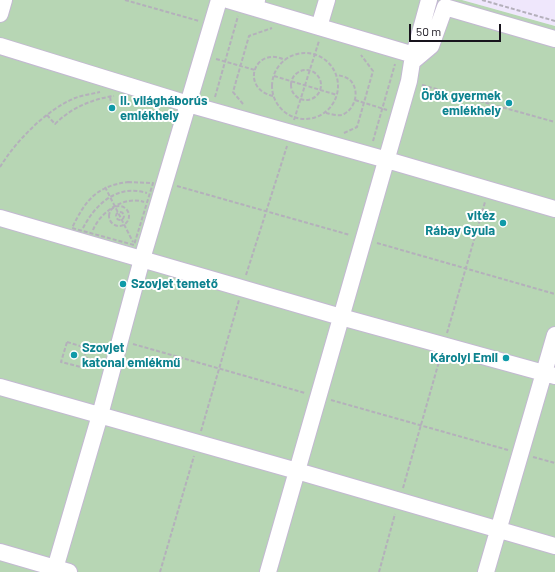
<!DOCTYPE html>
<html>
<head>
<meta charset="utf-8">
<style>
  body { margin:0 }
  #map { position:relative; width:555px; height:572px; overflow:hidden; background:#f8f4ff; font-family:Barlow,sans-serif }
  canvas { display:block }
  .scale { position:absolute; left:409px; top:24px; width:92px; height:18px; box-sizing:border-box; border:2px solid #18141d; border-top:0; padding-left:5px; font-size:12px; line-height:14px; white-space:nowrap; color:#18141d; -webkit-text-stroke:3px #fff; paint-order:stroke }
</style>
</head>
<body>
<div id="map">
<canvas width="555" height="572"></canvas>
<div class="scale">50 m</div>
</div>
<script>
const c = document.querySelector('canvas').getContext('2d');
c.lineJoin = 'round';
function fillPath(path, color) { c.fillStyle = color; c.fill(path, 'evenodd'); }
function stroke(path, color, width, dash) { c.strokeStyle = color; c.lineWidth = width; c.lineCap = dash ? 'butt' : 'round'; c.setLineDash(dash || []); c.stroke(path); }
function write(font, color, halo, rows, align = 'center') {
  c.font = font + ' Barlow,sans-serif'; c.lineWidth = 4; c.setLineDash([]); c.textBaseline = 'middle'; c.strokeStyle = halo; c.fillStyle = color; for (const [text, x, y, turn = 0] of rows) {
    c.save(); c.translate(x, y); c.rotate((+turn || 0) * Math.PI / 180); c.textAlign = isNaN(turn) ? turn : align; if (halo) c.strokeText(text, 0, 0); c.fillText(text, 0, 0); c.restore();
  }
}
const built = new Path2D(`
  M462,0H555V26Z`);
const green = new Path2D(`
  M0,0H462L555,26V572H0Z`);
const path = new Path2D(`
  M125,0L199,21
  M482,0L555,21
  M272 86a33 33 0 1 1 66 0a33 33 0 1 1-66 0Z
  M216,59L255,70
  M291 85a15 15 0 1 1 30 0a15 15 0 1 1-30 0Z
  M274,76L337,95
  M422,85L555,122
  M273,96C239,88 255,45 285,60
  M110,97L112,108
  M215,97L238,16
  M355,100L387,110
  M243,104L233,92L249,36L272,28
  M326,113C331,114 339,117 344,114C354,109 359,94 353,84C350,78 343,76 337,75
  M47,115L55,124C71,108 92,99 114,96
  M294,120L319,41
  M344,133L357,127L373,71L361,55
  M373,141L395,64
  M0,167C16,141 46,110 75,98C83,95 92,94 100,92
  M128,182L153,183L134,245L72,228C85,201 96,186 128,182Z
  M177,186L350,235
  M105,187L133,242
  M109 216a10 10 0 1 1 20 0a10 10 0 1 1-20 0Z
  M116 216a4 4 0 1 1 8 0a4 4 0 1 1-8 0Z
  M83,228C96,203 118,184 147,193
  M93,230C100,212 125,195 144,202
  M377,243L555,294
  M246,275L287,146
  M447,333L485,202
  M67,342L87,348L81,367L61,362Z
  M133,344L305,393
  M84,357L100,363
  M331,400L508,450
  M201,431L239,300
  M533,457L555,463
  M403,488L440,358
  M160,572L194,456
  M379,572L395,514`);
const minor = new Path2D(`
  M228,0L255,8L257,0
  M255,8L414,55
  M0,14L4,0
  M319,27L327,0
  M0,46L188,104L387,160L555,209
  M412,62L431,46L445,7L555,39
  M0,218L341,317L555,376
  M0,387L297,471L555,546
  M0,552L69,572
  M54,572L100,415L142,259L219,0
  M268,572L409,81L412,62L429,0
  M486,572L555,335`);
const markers = [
  [509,103,4,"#0f9aa8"],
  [112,108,4,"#0f9aa8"],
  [503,223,4,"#0f9aa8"],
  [123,284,4,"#0f9aa8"],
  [74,355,4,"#0f9aa8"],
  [506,358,4,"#0f9aa8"]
];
const cultureNames = [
  ["Örök gyermek",501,96],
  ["emlékhely",501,111],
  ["II. világháborús",120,101,"left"],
  ["emlékhely",120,116,"left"],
  ["vitéz",495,216],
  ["Rábay Gyula",495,231],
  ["Szovjet temető",131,284,"left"],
  ["Szovjet",82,348,"left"],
  ["katonai emlékmű",82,363,"left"],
  ["Károlyi Emil",498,358]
];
fillPath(built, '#efe7fc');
fillPath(green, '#b7d6b4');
stroke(minor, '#c3b8d2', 18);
stroke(path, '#b4b0bb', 2, [4, 2]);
stroke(minor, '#fff', 16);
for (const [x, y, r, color] of markers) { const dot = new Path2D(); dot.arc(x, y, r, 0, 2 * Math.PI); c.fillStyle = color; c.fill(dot); stroke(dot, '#fff', 1.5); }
write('bold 13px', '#0d838f', '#fff', cultureNames, 'right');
</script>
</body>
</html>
